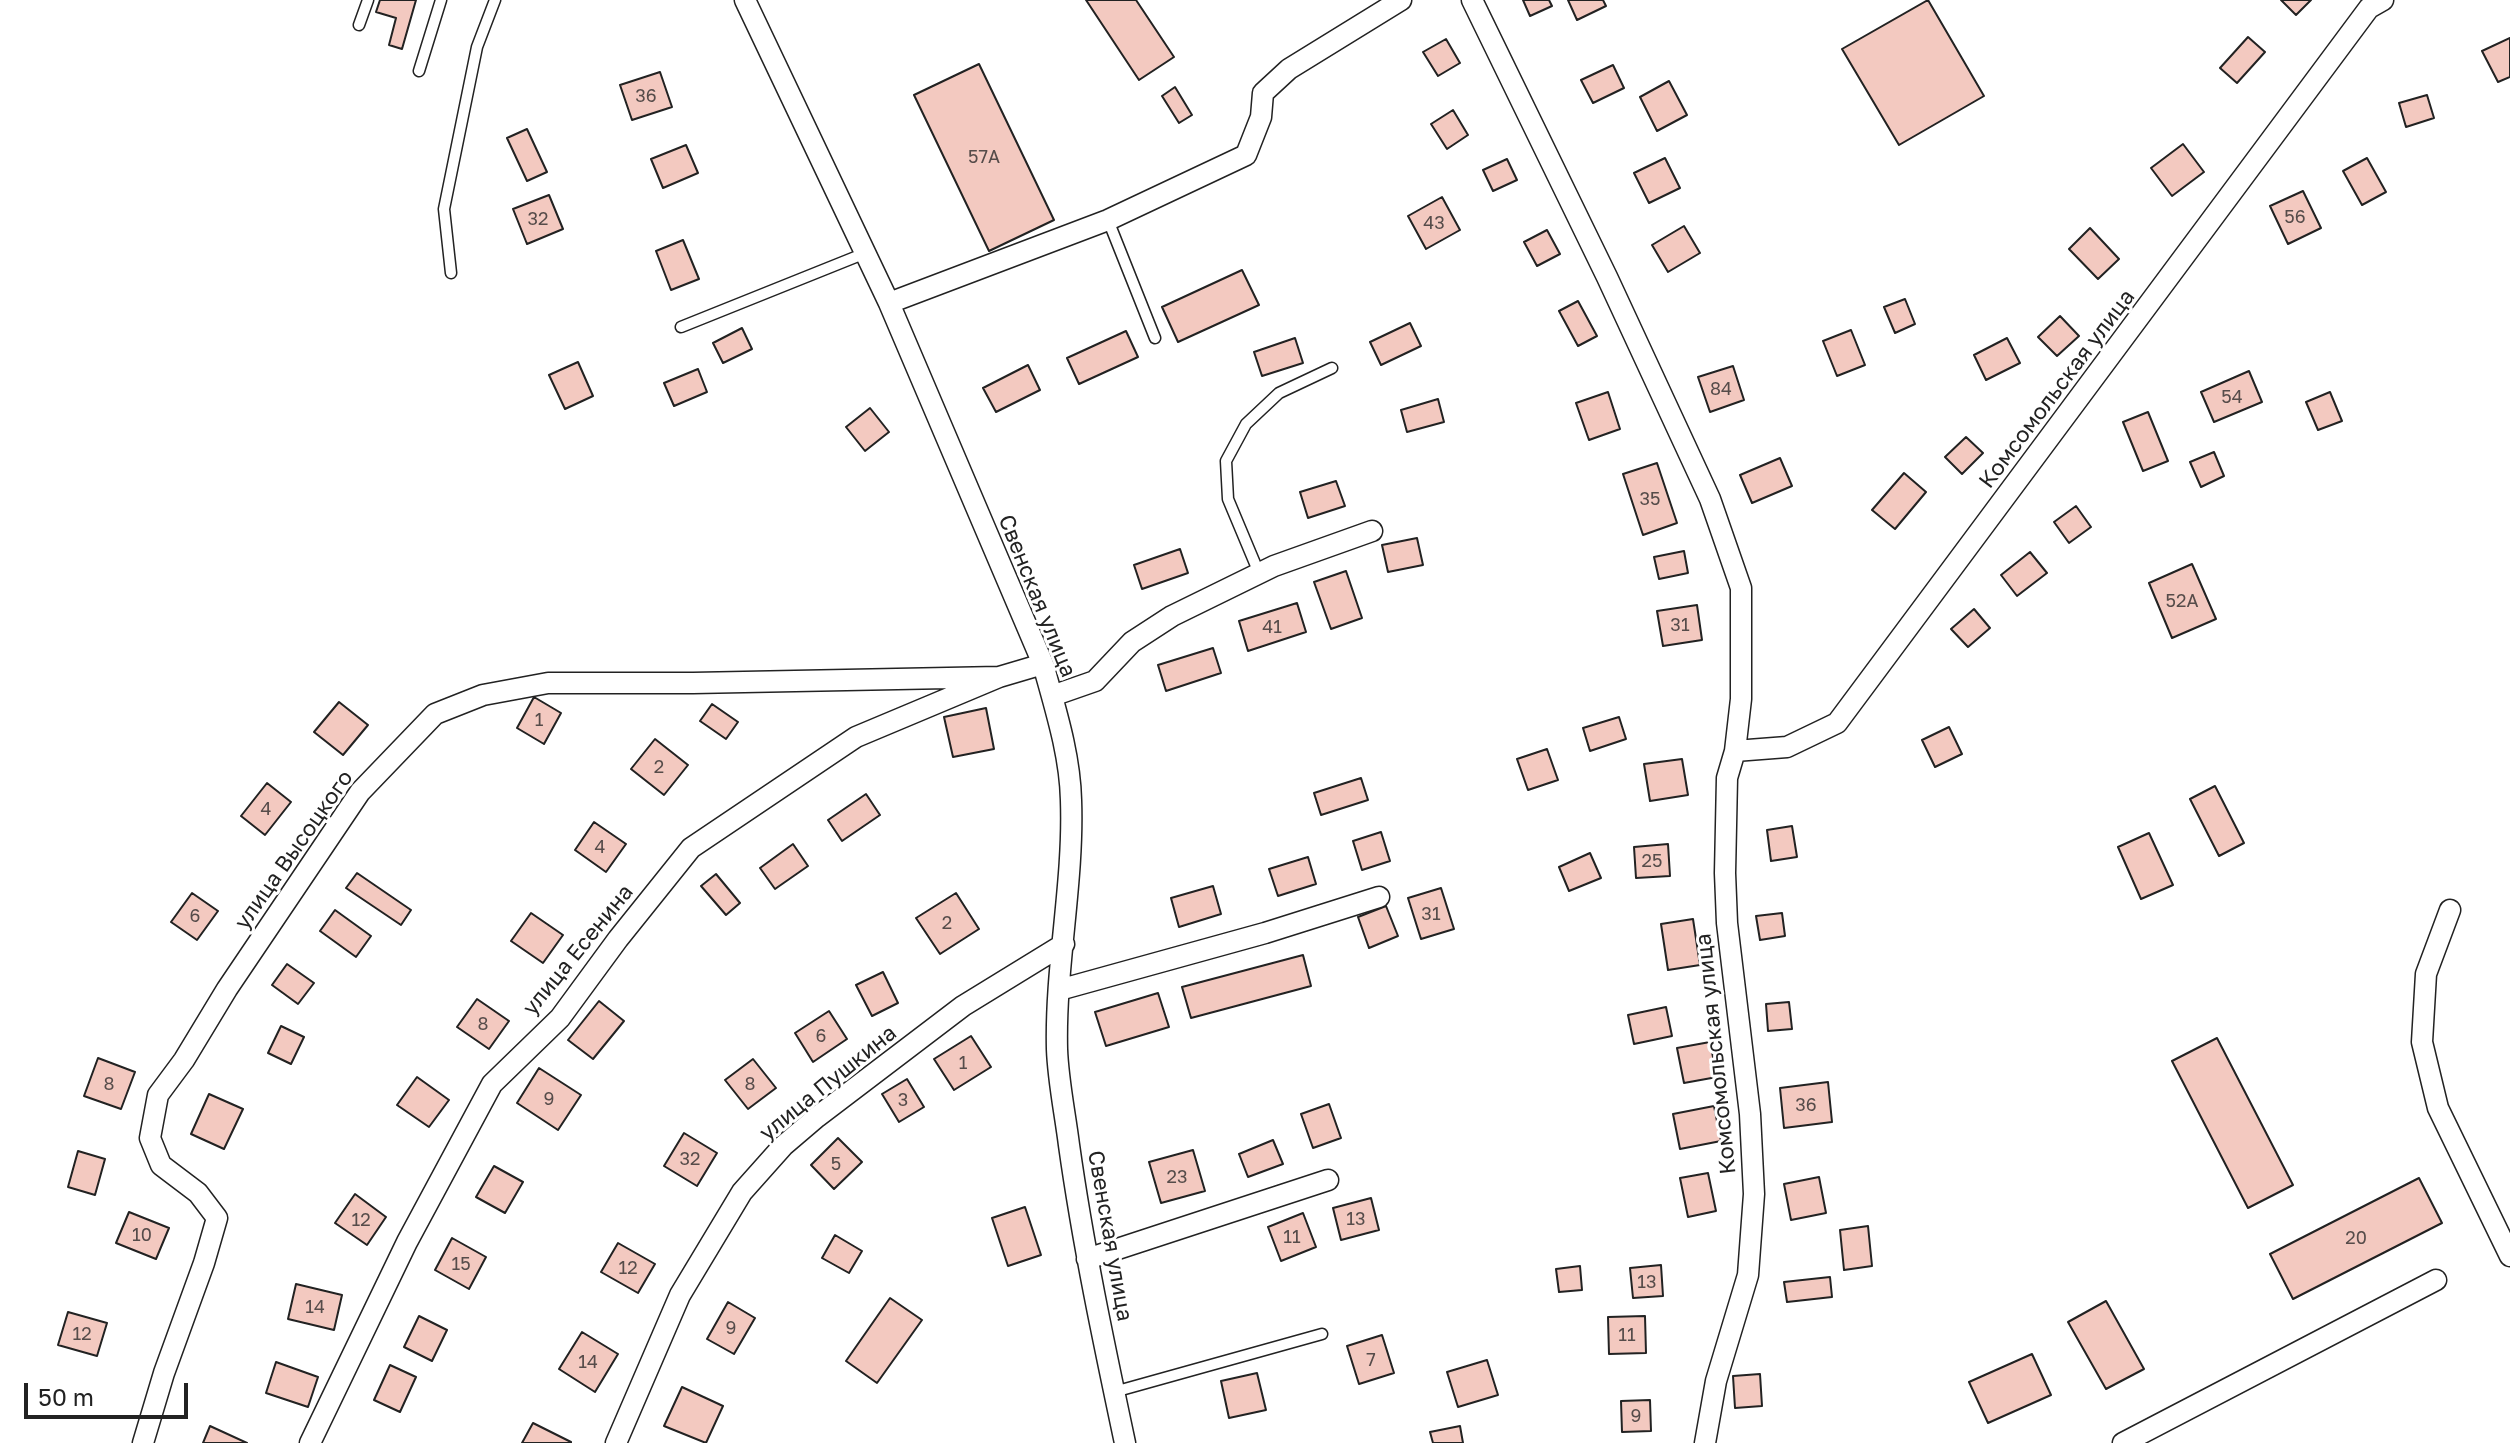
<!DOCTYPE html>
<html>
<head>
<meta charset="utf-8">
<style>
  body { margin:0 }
  #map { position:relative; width:2510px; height:1443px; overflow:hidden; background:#fff; font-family:"Golos Text",sans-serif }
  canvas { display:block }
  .scale { position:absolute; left:24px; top:1383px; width:164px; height:36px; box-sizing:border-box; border:4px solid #222; border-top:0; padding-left:10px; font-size:24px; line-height:28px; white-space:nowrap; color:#222; -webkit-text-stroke:6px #fff; paint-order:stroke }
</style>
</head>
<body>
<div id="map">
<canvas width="2510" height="1443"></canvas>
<div class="scale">50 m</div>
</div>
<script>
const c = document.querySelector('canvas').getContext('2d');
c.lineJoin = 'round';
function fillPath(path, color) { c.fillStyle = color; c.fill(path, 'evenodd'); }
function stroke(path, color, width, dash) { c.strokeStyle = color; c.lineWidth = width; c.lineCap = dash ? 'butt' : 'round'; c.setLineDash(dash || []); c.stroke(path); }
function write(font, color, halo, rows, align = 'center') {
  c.font = font + ' "Golos Text",sans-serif'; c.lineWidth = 6; c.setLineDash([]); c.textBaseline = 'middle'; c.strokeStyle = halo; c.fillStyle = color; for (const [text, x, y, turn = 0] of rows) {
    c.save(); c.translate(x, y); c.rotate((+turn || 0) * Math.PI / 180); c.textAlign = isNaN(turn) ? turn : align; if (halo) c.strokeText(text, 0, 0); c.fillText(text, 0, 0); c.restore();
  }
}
const building = new Path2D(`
  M380,0H416L402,49L389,45L396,18L376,12Z
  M1086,0H1136L1174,57L1139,80Z
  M1523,0H1549L1552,6L1530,16Z
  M1568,0H1603L1606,6L1577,20Z
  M1928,0L1984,96L1899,145L1842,49Z
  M2281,0H2311L2296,15Z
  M2248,37L2265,52L2237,83L2220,68Z
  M2510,38V77L2498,82L2482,51Z
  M1446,39L1460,63L1438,76L1423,52Z
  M979,64L1054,220L989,251L914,95Z
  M1613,65L1624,88L1593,103L1581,80Z
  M660,72L672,107L632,120L620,85Z
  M1669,81L1687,115L1657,131L1640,97Z
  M1175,87L1192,115L1179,123L1162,96Z
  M2427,95L2434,118L2406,127L2399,103Z
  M1453,110L1468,135L1447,149L1431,124Z
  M527,129L547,172L527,181L507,138Z
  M2183,144L2204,172L2172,196L2151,168Z
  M686,145L698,173L663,188L651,159Z
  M1665,158L1680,188L1649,203L1634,173Z
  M2367,158L2386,192L2362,205L2343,171Z
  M1507,159L1517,180L1493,191L1483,170Z
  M2303,191L2321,228L2288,244L2270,206Z
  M549,195L563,229L527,244L513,209Z
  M1442,197L1460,230L1426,249L1408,216Z
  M1684,226L1700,253L1668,272L1652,245Z
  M2090,228L2119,259L2098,279L2069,249Z
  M1547,230L1560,254L1537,266L1524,242Z
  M683,240L699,279L671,290L656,251Z
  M1242,270L1259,305L1178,342L1162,307Z
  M1905,299L1915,324L1895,333L1884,307Z
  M1578,301L1597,336L1578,346L1559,311Z
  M2060,316L2079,336L2057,356L2038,337Z
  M1410,323L1421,346L1381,365L1370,342Z
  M742,328L752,349L723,363L713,343Z
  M1851,330L1865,365L1837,376L1823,341Z
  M1126,331L1138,357L1079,384L1067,358Z
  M1295,338L1303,363L1262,376L1254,352Z
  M2007,338L2020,363L1986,380L1974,355Z
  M578,362L593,396L565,409L549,375Z
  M1028,365L1040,390L996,412L983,388Z
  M1733,366L1744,400L1710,412L1698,377Z
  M698,369L707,392L674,406L664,383Z
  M2249,371L2262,402L2214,422L2201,392Z
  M1608,392L1620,429L1589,440L1576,403Z
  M2330,392L2342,421L2318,430L2306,402Z
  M1438,399L1444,422L1407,432L1401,410Z
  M870,408L889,432L865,451L846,427Z
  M2148,412L2168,461L2143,471L2123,422Z
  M1966,437L1983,453L1962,474L1945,457Z
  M2214,452L2224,476L2201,487L2190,462Z
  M1780,458L1792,486L1752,503L1740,475Z
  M1657,463L1677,523L1643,535L1623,474Z
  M1904,473L1926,492L1895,529L1872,510Z
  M1336,481L1345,506L1308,518L1300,492Z
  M2076,506L2091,527L2069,543L2054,522Z
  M1417,538L1423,565L1388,572L1382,545Z
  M1180,549L1188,573L1142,589L1134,565Z
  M1684,551L1688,573L1659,579L1654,557Z
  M2030,552L2047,573L2017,596L2001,575Z
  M2192,564L2216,619L2172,638L2149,583Z
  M1346,571L1362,618L1331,629L1314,582Z
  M1297,603L1306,632L1248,651L1239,621Z
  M1697,605L1702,640L1663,646L1657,611Z
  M1974,609L1990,628L1968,647L1951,629Z
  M1213,648L1221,673L1166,691L1158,665Z
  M534,697L561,713L544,744L517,728Z
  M339,702L368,725L343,755L314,732Z
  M712,704L738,722L726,739L700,721Z
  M986,708L994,749L953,757L944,717Z
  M1619,717L1626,739L1590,751L1583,728Z
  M1949,727L1962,754L1935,767L1922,740Z
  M655,739L688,765L664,795L631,769Z
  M1547,749L1558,780L1528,790L1517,759Z
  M1682,759L1688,795L1650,801L1644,764Z
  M1361,778L1368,800L1321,815L1314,793Z
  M267,783L291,802L265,835L241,816Z
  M2215,786L2244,843L2219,856L2190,799Z
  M866,794L880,815L842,841L828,820Z
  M594,822L626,844L606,872L575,850Z
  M1792,826L1797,857L1771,861L1767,830Z
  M1381,832L1390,861L1362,870L1353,841Z
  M2149,833L2173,885L2141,899L2118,847Z
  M793,844L808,866L775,889L760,868Z
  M1668,844L1670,876L1636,878L1634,847Z
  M1590,853L1601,878L1569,891L1559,867Z
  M1308,857L1316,884L1278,896L1269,869Z
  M357,873L411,910L401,925L346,888Z
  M716,874L740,903L726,915L701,886Z
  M1213,886L1221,914L1179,927L1171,898Z
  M1441,888L1454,929L1421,939L1408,898Z
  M192,893L218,911L197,940L171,922Z
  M956,893L979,929L940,954L916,918Z
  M1386,906L1398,936L1369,948L1358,917Z
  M335,910L371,936L356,957L320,931Z
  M531,913L563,935L543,963L511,941Z
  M1782,913L1785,936L1760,940L1756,916Z
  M1693,919L1700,965L1668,970L1661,924Z
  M1303,955L1311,986L1191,1018L1182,987Z
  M287,964L314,983L298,1004L272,985Z
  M883,972L898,1003L872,1016L856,985Z
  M1158,993L1169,1027L1106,1046L1095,1012Z
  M477,999L509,1021L489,1049L457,1027Z
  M599,1001L624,1021L593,1059L568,1040Z
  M1789,1002L1792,1029L1768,1031L1766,1004Z
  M1666,1007L1672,1036L1634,1044L1628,1015Z
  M829,1011L847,1039L813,1062L795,1033Z
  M281,1026L304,1037L291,1064L268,1053Z
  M971,1036L991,1067L954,1090L934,1059Z
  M2217,1038L2293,1185L2248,1208L2172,1061Z
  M1710,1042L1717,1077L1684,1083L1677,1048Z
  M98,1058L135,1072L121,1109L84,1096Z
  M753,1059L776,1088L748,1109L725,1080Z
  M539,1068L581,1095L558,1130L517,1103Z
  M417,1077L449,1100L429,1127L397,1105Z
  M907,1079L924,1107L899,1122L882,1094Z
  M1828,1082L1832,1122L1784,1128L1780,1088Z
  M209,1094L243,1109L224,1149L191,1134Z
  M1329,1104L1341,1138L1313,1148L1301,1114Z
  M1714,1106L1721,1141L1680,1149L1673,1114Z
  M684,1133L717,1153L697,1186L664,1166Z
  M838,1138L862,1162L834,1189L811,1165Z
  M1273,1140L1283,1164L1248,1177L1239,1154Z
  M1193,1150L1205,1191L1161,1203L1149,1162Z
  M78,1151L105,1159L95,1195L68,1187Z
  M494,1166L523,1182L505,1213L476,1197Z
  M1708,1173L1716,1211L1688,1217L1680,1178Z
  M1819,1177L1826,1213L1791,1220L1784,1184Z
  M2419,1178L2442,1223L2293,1299L2270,1254Z
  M355,1194L386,1217L367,1245L335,1223Z
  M1371,1198L1379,1230L1341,1240L1333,1208Z
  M1025,1207L1041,1255L1008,1266L992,1218Z
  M129,1212L169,1228L156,1259L116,1243Z
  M1303,1213L1316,1247L1281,1261L1268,1227Z
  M1868,1226L1872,1266L1844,1270L1840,1230Z
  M835,1235L862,1251L849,1273L822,1258Z
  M452,1238L486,1257L469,1289L435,1270Z
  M618,1243L655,1264L638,1293L601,1272Z
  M1661,1265L1663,1296L1633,1298L1630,1268Z
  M1580,1266L1582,1290L1559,1292L1556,1269Z
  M1830,1277L1832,1297L1787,1302L1784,1282Z
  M296,1284L342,1295L334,1330L288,1319Z
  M890,1298L922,1320L877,1383L846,1361Z
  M2106,1301L2144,1369L2106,1389L2068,1322Z
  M728,1302L755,1318L734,1354L707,1339Z
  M68,1312L107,1323L97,1356L58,1345Z
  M419,1316L447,1330L432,1361L404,1347Z
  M1645,1316L1646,1353L1609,1354L1608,1317Z
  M582,1332L618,1354L595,1392L559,1369Z
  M1382,1335L1394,1373L1359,1384L1347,1346Z
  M2032,1354L2051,1395L1988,1423L1969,1382Z
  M1487,1360L1498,1395L1458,1407L1447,1372Z
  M276,1362L318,1377L308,1407L266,1393Z
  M390,1365L416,1377L400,1412L374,1400Z
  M1257,1373L1266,1410L1229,1418L1221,1381Z
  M1760,1374L1762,1406L1735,1408L1733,1376Z
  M682,1387L723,1406L706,1443L664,1426Z
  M1650,1400L1651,1431L1622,1432L1621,1401Z
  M533,1423L571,1442V1443H522Z
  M210,1426L247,1443H203Z
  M1460,1426L1463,1443H1433L1430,1432Z`);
const lane = new Path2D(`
  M359,25L368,0
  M419,71L441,0
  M1108,220L1155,338
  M451,273L444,209L477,47L495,0
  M681,327L863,254
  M1259,573L1228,499L1226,461L1246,424L1279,393L1332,368
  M1114,1392L1322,1334`);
const street = new Path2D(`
  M745,0L889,303L1043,664C1055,708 1070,754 1071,800C1074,883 1055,966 1057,1049C1058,1080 1065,1113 1069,1145C1083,1245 1104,1344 1125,1443
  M1472,0L1607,277L1710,499L1741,588V699L1735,751L1727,778L1725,873L1727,923L1750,1114L1754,1194L1748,1275L1716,1381L1705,1443
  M889,303L1108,220L1246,155L1261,117L1263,93L1289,69L1401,0
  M1052,696L1095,681L1132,642L1172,616L1274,566L1372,531
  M1735,751L1787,747L1837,723L2369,8L2383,0
  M2450,910L2426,974L2422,1042L2438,1108L2510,1256
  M1059,990L1265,933L1379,897
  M1087,1259L1328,1180
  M143,1443L164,1373L204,1263L217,1218L198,1193L161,1165L150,1138L158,1095L184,1060L227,989L360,792L435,714L483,695L548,683H693L999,677
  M310,1443L407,1242L492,1084L560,1018L618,939L691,848L856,737L999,677L1043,664
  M616,1443L680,1295L742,1192L783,1146L817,1117L963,1006L1064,944
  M2123,1443L2436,1280`);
const numberNames = [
  ["36",646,96],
  ["57А",984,157],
  ["56",2295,217],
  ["32",538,219],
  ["43",1434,223],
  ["84",1721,389],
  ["54",2232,397],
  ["35",1650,499],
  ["52А",2182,601],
  ["31",1680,625],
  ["41",1272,627],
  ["1",539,720],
  ["2",659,767],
  ["4",266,809],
  ["4",600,847],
  ["25",1652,861],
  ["31",1431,914],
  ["6",195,916],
  ["2",947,923],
  ["8",483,1024],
  ["6",821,1036],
  ["1",963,1063],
  ["8",109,1084],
  ["8",750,1084],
  ["9",549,1099],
  ["3",903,1100],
  ["36",1806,1105],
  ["32",690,1159],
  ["5",836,1164],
  ["23",1177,1177],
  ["13",1356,1219],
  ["12",361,1220],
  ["10",142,1235],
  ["11",1292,1237],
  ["20",2356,1238],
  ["15",461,1264],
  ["12",628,1268],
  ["13",1647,1282],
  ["14",315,1307],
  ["9",731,1328],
  ["12",82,1334],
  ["11",1627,1335],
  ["7",1371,1360],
  ["14",588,1362],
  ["9",1636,1416]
];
const streetNames = [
  ["Комсомольская улица",2057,389,-53],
  ["Свенская улица",1037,596,68],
  ["улица Высоцкого",294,850,-55],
  ["улица Есенина",578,950,-51],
  ["Комсомольская улица",1716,1054,-96],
  ["улица Пушкина",828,1083,-39],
  ["Свенская улица",1110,1236,80]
];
fillPath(building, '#f3c9c0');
stroke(building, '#222', 2);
stroke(lane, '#222', 13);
stroke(street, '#222', 23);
stroke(lane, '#fff', 10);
stroke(street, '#fff', 20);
write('18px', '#564c4a', null, numberNames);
write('22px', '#222', '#fff', streetNames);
</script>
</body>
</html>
